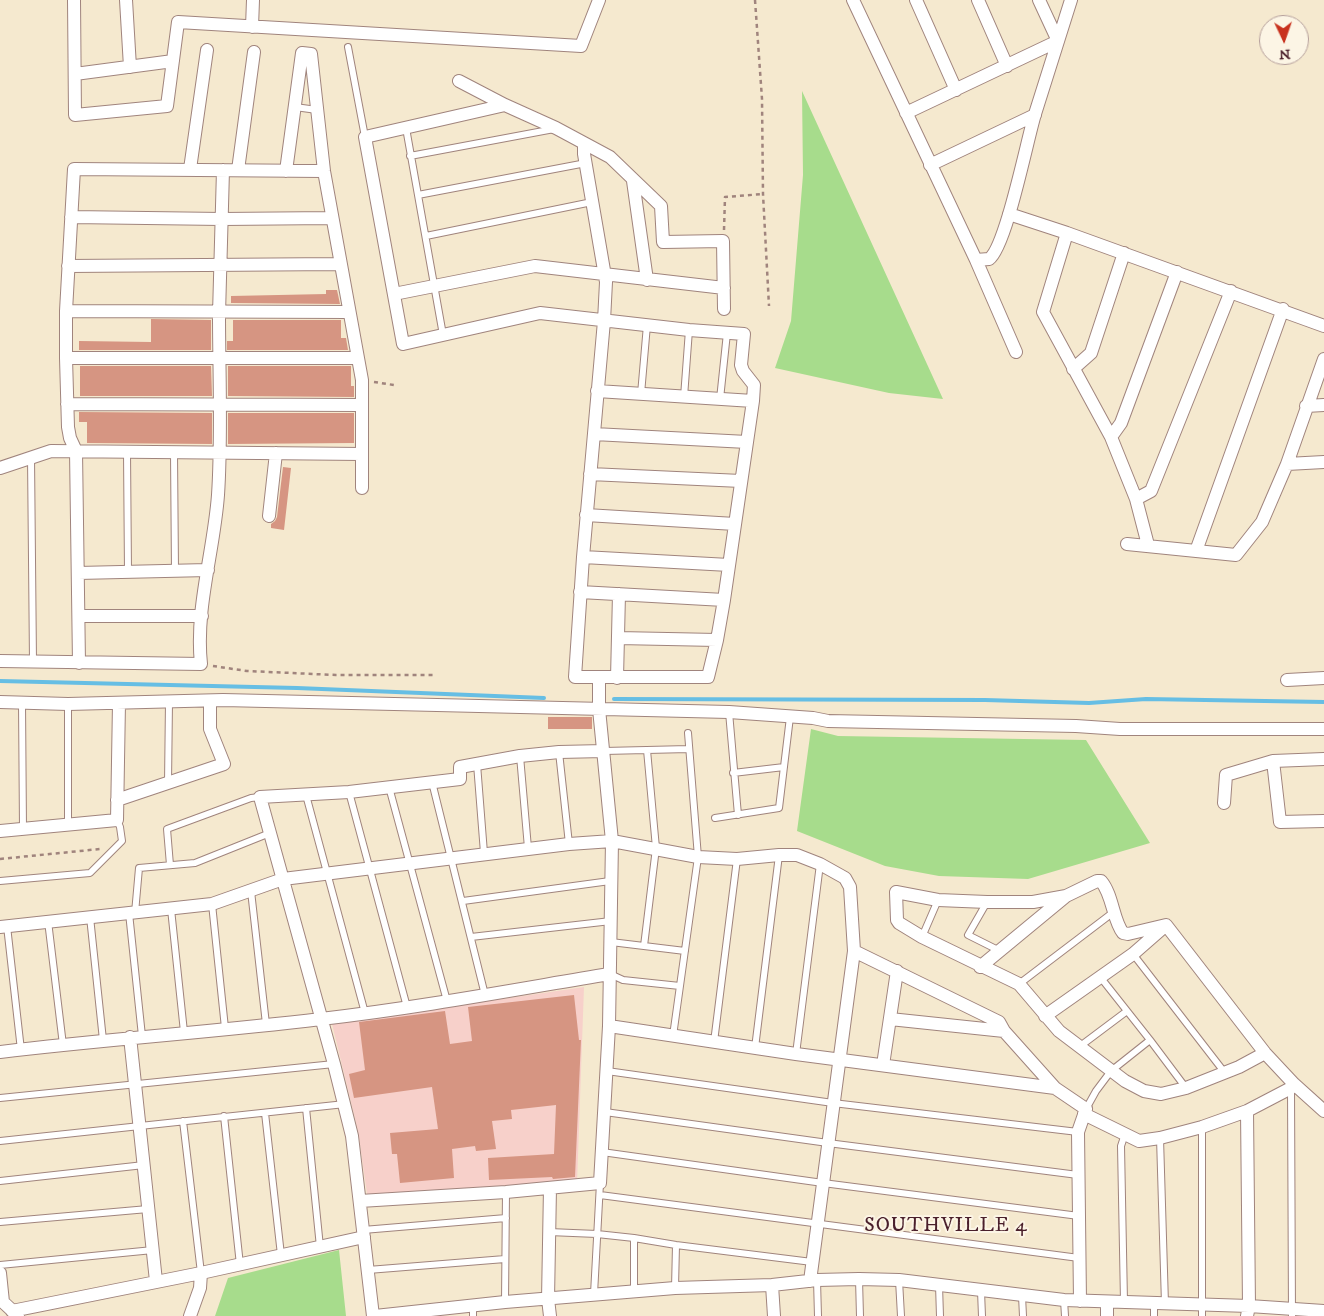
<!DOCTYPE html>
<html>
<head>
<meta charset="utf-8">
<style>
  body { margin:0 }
  #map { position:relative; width:1324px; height:1316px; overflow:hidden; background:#f5e9cf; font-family:"IM FELL DW Pica",serif }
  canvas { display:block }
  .north { position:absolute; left:1259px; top:15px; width:50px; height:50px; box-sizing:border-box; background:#fcf5e5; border:1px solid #b59f9b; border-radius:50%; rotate:177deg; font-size:14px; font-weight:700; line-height:20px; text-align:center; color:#4a1f2b }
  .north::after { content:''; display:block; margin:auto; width:18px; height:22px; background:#c8321e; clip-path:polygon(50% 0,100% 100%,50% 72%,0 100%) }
</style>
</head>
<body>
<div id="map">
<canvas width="1324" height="1316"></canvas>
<div class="north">N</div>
</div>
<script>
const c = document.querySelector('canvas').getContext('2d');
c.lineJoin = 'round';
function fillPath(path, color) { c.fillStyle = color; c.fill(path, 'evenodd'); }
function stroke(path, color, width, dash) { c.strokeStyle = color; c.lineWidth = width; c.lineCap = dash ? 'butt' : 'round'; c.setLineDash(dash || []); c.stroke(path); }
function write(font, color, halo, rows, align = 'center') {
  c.font = font + ' "IM FELL DW Pica",serif'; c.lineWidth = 4; c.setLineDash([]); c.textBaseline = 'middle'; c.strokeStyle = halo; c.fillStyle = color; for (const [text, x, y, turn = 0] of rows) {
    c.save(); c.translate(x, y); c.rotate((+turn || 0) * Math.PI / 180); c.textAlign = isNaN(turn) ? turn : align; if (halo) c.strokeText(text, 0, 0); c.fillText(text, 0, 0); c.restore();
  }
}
const built = new Path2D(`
  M584,987L577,1184L368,1201L358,1131L332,1024Z`);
const green = new Path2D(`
  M802,91L943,399L889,393L775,368L791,321L803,175Z
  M811,729L838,736L1086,740L1150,843L1028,879L939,876L885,866L797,831Z
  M339,1250L346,1316H215L228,1278Z`);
const stream = new Path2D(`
  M0,681L297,688L544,698
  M614,699L985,700L1089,703L1146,699L1324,702`);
const building = new Path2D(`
  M326,290H337L340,304L231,303V296L326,294Z
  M151,319L211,320V350H79V341L151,342Z
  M233,320H341V338H346L348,350H227V341H233Z
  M80,366H211L212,396H80Z
  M228,366H351V386H354V397L228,396Z
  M79,412L212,413V444L87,443V422H79Z
  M228,413H354V443L228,444Z
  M283,467L291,468L284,530L271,528V524L275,521L277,517Z
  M548,717H592V729H548Z
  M574,995L579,1040H581L575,1177L553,1179L552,1177L489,1180L488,1158L554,1154L556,1105L511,1110L512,1119L492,1121L496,1149L476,1151L475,1146L452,1149L454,1178L400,1183L397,1154H392L390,1133L438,1129L432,1087L354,1098L349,1074L365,1070L359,1022L445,1011L450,1044L472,1041L468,1007Z`);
const path = new Path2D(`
  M755,0L762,99L763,194L769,306
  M724,230L725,197L763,194
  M374,382L394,385
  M213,666L247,671L336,675H433
  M0,859L100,849`);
const lane = new Path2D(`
  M348,47L365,137
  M295,107L317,110
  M406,128L443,335
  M410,156L554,129
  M418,195L586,163
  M426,236L592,202
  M641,394L647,325
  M684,397L689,330
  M720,399L727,333
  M127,452L128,572
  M174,453L175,571
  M31,457L33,662
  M22,703L23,829
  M729,712L738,815
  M604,751L689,749
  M559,752L569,844
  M520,756L528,848
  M477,764L484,853
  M733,773L784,767
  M432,782L485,995
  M168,783L169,702
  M389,787L447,1001
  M349,792L407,1007
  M306,795L365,1013
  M715,818L779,808L790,717
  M68,825V704
  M170,865L167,829L251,798L260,797
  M0,881L90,873L122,841L120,827L117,820
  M251,891L266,1024
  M463,901L610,881
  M987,902L968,935L1000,951
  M212,904L225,1028
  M171,909L184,1032
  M129,913L142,1036
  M135,913L139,868L195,863L270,833
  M90,917L103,1040
  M48,921L63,1045
  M7,926L21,1050
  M471,937L611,921
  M922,937L938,900
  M611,942L685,951
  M644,946L656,848L647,750
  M1133,954L1225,1073
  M610,974L623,980L680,986
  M1101,978L1150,1040L1186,1088
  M1019,984L1115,911
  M673,1036L698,857L688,733
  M714,1042L737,859
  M1079,1047L1127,1011
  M755,1048L779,855
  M796,1054L820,864
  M607,1071L833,1103L1078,1132
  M1291,1088L1292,1316
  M0,1098L334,1064
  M306,1108L320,1247
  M1086,1109L1096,1091L1111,1071L1150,1040
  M605,1112L828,1143L1078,1175
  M265,1113L281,1255
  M224,1116L240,1265
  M183,1121L201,1273
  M1160,1138L1165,1304
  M0,1141L345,1104
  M602,1152L823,1183L1079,1216
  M0,1181L144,1165
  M600,1195L1079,1258
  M0,1222L148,1209
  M363,1230L506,1218
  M549,1232L597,1234L634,1238L676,1245L812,1262
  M0,1265L153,1250
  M368,1270L505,1259
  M859,1279L860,1316
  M817,1280L818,1316
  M899,1280L901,1316
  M939,1285L940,1316
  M675,1288L676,1245
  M981,1291L982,1316
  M634,1292V1238
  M594,1294L600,1183
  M1022,1296L1023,1316
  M1064,1300L1065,1316
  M505,1302L506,1192
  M1124,1302L1121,1146L1125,1134
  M473,1305V1316
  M1154,1316V1304
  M1202,1316V1127`);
const street = new Path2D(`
  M74,0L75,115L167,106L178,22L581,46L599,0
  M126,0L130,67
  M853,0L976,260L1016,352
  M916,0L956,90
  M978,0L1007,66
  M252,27L253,0
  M75,74L173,61
  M459,81L505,105L556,128L610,157L661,206L663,242L723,241L724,309
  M505,105L365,137L403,344L540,313L689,330L744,334L741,365L743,371L754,385L753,401L724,600L717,640L708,677H575L583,557L604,321L606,282L584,154V143
  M906,113L1058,41L1039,0
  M930,165L1035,115
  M190,169L207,50
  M238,170L254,52
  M286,171L302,53L311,54L324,171L362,380V488
  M633,181L647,280
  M1009,214L1067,233L1324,326
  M71,217L222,219L332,218
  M1067,233L1043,312L1111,437L1136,499L1148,545
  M976,260L989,259C1006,247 1027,140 1035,114C1047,76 1059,38 1071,0
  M68,266L340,264
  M394,294L535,266L724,288
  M66,311L349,312
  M66,358H358
  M1073,369L1091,353L1124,253
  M597,391L753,401
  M67,404L362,405
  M1306,406L1324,405
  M594,434L747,442
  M1111,437L1121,423L1177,272
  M1287,464L1324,462
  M0,468L51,451L362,454
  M590,474L741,481
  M1136,499L1151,491L1231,291
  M586,515L735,524
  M269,516L276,453
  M1127,544L1236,555L1262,522L1287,464L1324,359
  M1196,551L1283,309
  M583,557L729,565
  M78,573L208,570
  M580,592L724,600
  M79,616H202
  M618,638L717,640
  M0,661L201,664C195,608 214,551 218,495C222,435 219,374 219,314C220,266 222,218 223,170
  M79,663L76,451L70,438L68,427L66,358V311L74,169L324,171
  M617,678L619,594
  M1287,680L1324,678
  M0,702L68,704L223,700L437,705L729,712L813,718L828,721L1076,726L1120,729H1324
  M1273,761L1280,822L1324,821
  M117,800L224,764L210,729V701
  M1224,803L1226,775L1273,761L1324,759
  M0,831L117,820L119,703
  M1066,896L1033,902H987L938,900L896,892L897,920L899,923L922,937L1019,984L1059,1031L1125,1081L1144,1091L1161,1094L1186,1088L1239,1067L1265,1053
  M0,927L212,904L283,879L569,844L612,841L698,857L737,859L779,855H797L820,864L845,878L850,887L854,951L810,1281
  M854,951L999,1022L1004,1031L1055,1088
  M980,967L1066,896L1097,881H1101C1113,895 1113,921 1123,933L1128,934L1166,925L1265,1053L1294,1084L1324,1111
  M1045,1016L1133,954L1165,926
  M890,1019L1004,1031
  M609,1026L796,1054L1055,1088L1086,1109L1078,1132L1080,1301
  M130,1037L156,1281
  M0,1052C107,1039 214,1032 321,1019C417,1008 513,990 609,974
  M883,1065L897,971
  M1247,1111L1249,1306L1247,1316
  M1084,1114L1139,1141L1160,1138L1202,1127L1247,1111L1291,1088L1294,1084
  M360,1201L506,1192L600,1183L609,1026L612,841L599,709V677
  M0,1273L3,1302L18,1316
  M772,1285L774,1316
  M1107,1303V1316
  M12,1311L201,1273L364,1237
  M190,1316L200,1288L201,1273
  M373,1316L352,1136L334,1064L260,797L349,792L460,779V767L520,756L559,752L604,751
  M375,1316L505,1302L675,1288L772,1285L817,1280L859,1279L899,1280L1064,1300L1249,1306L1324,1311
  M550,1316L548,1299L550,1188`);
const neighbourhoodNames = [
  ["SOUTHVILLE 4",946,1227]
];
fillPath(built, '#f7d0ca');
fillPath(green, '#a7dc8c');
stroke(stream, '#66bee4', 4);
fillPath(building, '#d69582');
stroke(lane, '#a0847d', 8);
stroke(street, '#a0847d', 14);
stroke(path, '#a0847d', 2.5, [4, 4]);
stroke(lane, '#fff', 6);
stroke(street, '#fff', 12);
c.letterSpacing = '1px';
write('20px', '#4a1f2b', '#fcf5e5', neighbourhoodNames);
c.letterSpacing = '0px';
</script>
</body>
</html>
